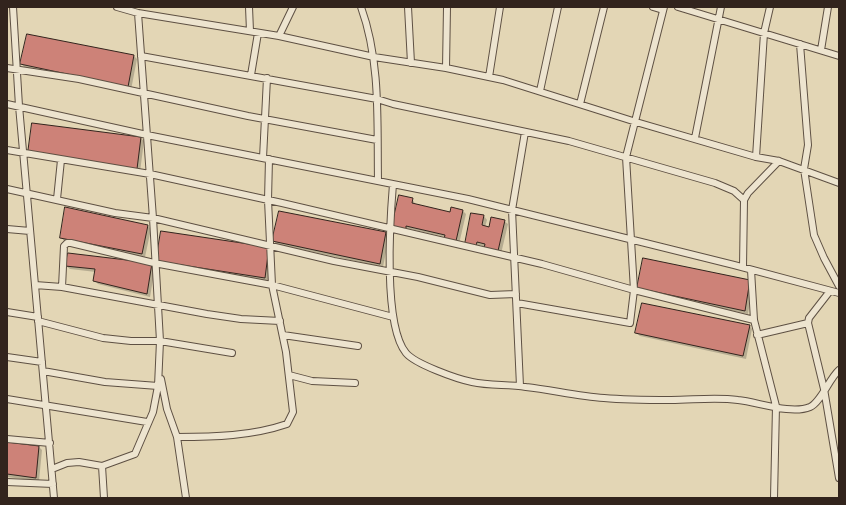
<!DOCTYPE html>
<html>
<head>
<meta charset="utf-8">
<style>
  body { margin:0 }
  #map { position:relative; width:846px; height:505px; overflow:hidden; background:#e3d6b5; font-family:"IM FELL DW Pica",serif }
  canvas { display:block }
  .frame { position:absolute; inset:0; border:8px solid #32241d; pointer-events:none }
</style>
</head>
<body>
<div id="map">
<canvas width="846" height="505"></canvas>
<div class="frame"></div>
</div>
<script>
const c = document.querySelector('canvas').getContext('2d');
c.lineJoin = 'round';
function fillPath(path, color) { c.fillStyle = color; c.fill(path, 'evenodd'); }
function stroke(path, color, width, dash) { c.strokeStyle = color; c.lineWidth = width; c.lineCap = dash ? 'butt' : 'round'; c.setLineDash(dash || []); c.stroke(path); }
const shadow = new Path2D(`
  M134,56L137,59L131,90L24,67L21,63Z
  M141,138L144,141L140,172L32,156Z
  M412,199L416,205L450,213L451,208L463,211L466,214L459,244L446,237L410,229L409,232L396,229Z
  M484,216L487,220L485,227L490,228L504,221L508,224L501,254L480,245V249L469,247Z
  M148,226L151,229L145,257L64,241L61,237Z
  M386,233L389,237L383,267L276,244L273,240Z
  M272,251L268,281L160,264Z
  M152,264L155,268L150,297L98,284L94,280L96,272L70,269L66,266Z
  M753,284L748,314L641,291L638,288Z
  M749,325L752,329L746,359L640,336L636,333Z
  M7,443L39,447L42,450L39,481L7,477Z`);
const building = new Path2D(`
  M27,34L134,55L128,87L20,64Z
  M32,123L141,137L137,169L28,153Z
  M399,195L413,198L412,203L450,212L451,207L463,210L456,241L444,239L445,235L406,226V230L392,226Z
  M65,207L148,225L142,254L60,238Z
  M279,211L386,232L380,264L272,241Z
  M471,213L484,215L482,225L489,227L491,217L505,220L498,251L484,248L485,244L477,242L476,246L465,244Z
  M161,231L269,247L265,278L156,261Z
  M68,253L152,263L147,294L93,281L95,269L65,266Z
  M643,258L750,280L745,311L637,288Z
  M642,303L750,325L743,356L635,333Z
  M7,442L39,446L36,478L7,474Z`);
const minor = new Path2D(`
  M13,7L19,106L54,498
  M117,7L138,13L279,36L374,57L446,68L503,80L636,122L756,157L779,161L839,183
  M249,7L250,31
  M361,7C381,62 377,123 378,181
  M408,7L411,63
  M653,7L663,10
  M678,7L839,56
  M279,36L293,7
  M800,44L807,133L808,145L804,169L814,235L824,258L839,286
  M821,50L828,7
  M141,56L377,99L393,104L569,141L715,183L734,191L744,200
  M7,68L79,79L248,116L377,140
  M446,68L447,7
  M251,75L258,33
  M489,77L500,7
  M540,91L558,7
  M7,104L147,135L468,199L734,265L839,293
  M580,104L604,7
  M695,138L721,7
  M7,150L150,174L282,203L542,264L634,290L754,320
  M756,157L764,33L770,7
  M263,158L267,78
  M393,184C390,220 383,325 406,353C415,364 457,379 472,382C490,386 508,384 526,387C552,390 578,396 604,398C626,400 649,400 671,400C693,400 715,397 738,400C758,402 791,415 810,407C821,402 829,379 839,370
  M7,189L115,213L153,218L334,261L418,277L490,295L516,294
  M57,199L61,160
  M7,229L30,231
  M743,267L744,200L748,193L779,161
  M751,270L754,320L776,406L774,498
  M35,285L62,287L207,314L241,319L280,321
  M62,287L64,246L67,243H71L154,263L272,285L393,317
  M830,291L809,318L808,323L824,389L839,478
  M517,303L630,323L634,290L626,157L664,7
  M7,312L38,317
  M38,321L103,338L131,341H160L232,353
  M283,335L358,346
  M757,335L808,323
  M7,357L42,362
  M43,371L105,382L158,386
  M289,375L312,381L355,383
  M161,379L167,409L177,437C214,437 252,436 287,424L293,412L286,352L272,285L268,200L269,159
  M520,386L512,210L525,132
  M7,399L147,422
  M177,437L186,498
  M7,439L50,443
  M102,466L104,498
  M52,469L67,463L79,462L102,466L135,454L153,412L158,386L160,341L153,218L138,13
  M7,482L53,484`);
fillPath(shadow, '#0003');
fillPath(building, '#cd8278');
stroke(building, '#32241d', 1);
stroke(minor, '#5e5043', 8);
stroke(minor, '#ede4cf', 6);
</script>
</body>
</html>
